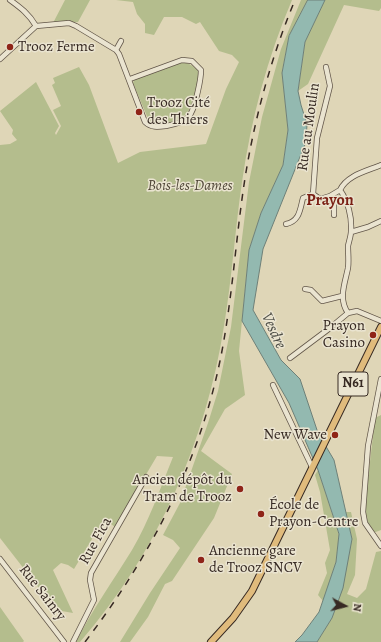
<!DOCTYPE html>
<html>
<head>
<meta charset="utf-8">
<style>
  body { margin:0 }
  #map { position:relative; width:381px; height:642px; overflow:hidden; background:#dfd6b7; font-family:Alegreya,serif }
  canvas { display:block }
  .north { position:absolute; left:325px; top:586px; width:40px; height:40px; -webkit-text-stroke:3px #eae4d0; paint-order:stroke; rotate:97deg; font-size:11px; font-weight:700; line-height:16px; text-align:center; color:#372a23 }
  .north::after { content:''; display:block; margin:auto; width:14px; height:18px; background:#372a23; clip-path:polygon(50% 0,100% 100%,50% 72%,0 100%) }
</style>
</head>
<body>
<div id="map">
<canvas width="381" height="642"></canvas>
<div class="north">N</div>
</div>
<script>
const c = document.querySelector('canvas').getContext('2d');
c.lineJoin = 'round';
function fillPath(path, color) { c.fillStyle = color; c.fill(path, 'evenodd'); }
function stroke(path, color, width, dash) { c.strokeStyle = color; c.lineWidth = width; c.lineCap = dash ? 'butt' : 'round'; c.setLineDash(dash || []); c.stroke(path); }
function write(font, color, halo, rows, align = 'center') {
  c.font = font + ' Alegreya,serif'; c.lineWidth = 3; c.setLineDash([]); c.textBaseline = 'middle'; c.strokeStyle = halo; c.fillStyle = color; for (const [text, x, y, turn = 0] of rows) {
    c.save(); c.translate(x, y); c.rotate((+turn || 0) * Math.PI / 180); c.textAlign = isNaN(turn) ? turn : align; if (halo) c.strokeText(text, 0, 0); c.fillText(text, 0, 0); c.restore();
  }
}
const green = new Path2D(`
  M65,0H90L78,22L53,23Z
  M116,0H292C267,58 251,120 242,182C235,230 232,278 224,326C206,441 157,554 80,642H76C92,610 113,581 132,550C149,521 160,489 173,457L157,456L115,527L104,519L74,569L68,565L61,563L53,570L73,613L56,610L0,538V145L10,144L17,140L12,134L13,130L0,111L36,82L59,126L55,133L56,135L61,126L53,110L61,106L52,85L55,83L53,78L79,67L89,85L118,163L140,152L206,144L226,89L239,62L232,55L219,51L200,22L196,24L182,17H164L154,35L145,33V24L137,14L133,2Z
  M301,0H308L289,36L282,72L288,130L283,165L261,213L249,250L239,351L245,395L225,409L201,451L232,474L214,518L172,581L165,584L148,617L130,642H120L150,593L180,548L173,540L163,535L180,503L208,423L218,391L231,327L249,182L262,117L281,49Z
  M325,0H381V8L379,11L344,5L308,84L298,91L305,42Z
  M179,62C188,62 193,65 199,72V77C192,101 195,118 166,123C160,124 154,125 149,121L133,83L134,80Z
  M381,415V530L373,533L364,514L375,418Z
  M318,470L339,535L336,562L323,601L318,595L327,573L325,563L330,550L320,492L315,475Z
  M346,512H351L357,539L355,575L347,594L357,598L366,589L376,552L381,551V642H317L332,618L352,539Z
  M0,607L24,641L23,642H0Z`);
const water = new Path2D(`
  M308,0H325L305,42L298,91L301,105L307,124L306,142L263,249L253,310L281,360L300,379L318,433L334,460L352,539L343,588L332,618L317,642H295L302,635L319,612L336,562L339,534L318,470L289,403L242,321L249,250L261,213L283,165L288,130L282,73L289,36Z`);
const minor = new Path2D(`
  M10,0C21,8 29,14 36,26
  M116,50L121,41
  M0,59L36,26L69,23L76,26L116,50L119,54L145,122C151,128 158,127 166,126C189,122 192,117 197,95C199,86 201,79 201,70L192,61L182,60L130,79
  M340,190C348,201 352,217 351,231C351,236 349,241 348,246C348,253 349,261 348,268C345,283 338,299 348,313
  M340,190C347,175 367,171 381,165
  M313,194L317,138L330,86L326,67
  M313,194L320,199L330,196L340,190
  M330,196L334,204V215
  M286,224C300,221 300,209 303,198L313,194
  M351,232L368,227L381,221
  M305,289L311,290L322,301L342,296
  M290,358L330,328L348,313L357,311L381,321
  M381,379L368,446L363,512L365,523L381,546
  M273,385L312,467
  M0,559L64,642
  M73,642L94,600L90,580L91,573L146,477`);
const major = new Path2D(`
  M211,642L233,618L252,591L381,327`);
const rail = new Path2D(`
  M85,642C150,557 200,462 221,356C233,295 236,233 246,172C256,113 272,55 295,0`);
const markers = [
  [10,47,4,"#8f2418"],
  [139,112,4,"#8f2418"],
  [373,335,4,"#8f2418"],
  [335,435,4,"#8f2418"],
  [240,489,4,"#8f2418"],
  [261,514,4,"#8f2418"],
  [201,560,4,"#8f2418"]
];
const shields = [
  [353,384,30]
];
const shieldNames = [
  ["N61",353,384]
];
const poiNames = [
  ["Trooz Ferme",18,47],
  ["Trooz Cité",147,103],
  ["des Thiers",147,120],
  ["Prayon",365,326,"right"],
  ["Casino",365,343,"right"],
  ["New Wave",327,435,"right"],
  ["Ancien dépôt du",232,480,"right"],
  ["Tram de Trooz",232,497,"right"],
  ["École de",269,505],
  ["Prayon-Centre",269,522],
  ["Ancienne gare",209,551],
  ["de Trooz SNCV",209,568]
];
const streetNames = [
  ["Rue au Moulin",309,127,-82],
  ["Rue Fica",96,541,-61],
  ["Rue Sainry",42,593,52]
];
const parkNames = [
  ["Bois-les-Dames",190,186]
];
const neighbourhoodNames = [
  ["Prayon",330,201]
];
const waterNames = [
  ["Vesdre",273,331,65]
];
fillPath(green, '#b4bd8d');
fillPath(water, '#93b9b0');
stroke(water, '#6e8078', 1);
stroke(minor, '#615548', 6);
stroke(major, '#372a23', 8);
stroke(minor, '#eae4d0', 4.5);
stroke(major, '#e0bb7c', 6);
stroke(rail, '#372a23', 1.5, [7, 7]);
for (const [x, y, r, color] of markers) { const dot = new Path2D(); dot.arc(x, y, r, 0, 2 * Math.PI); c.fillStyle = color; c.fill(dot); stroke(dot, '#eae4d0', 1.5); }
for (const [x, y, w] of shields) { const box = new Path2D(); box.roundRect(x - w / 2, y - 12, w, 24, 3); c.fillStyle = '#eae4d0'; c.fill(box); stroke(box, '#372a23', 1); }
write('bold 14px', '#372a23', null, shieldNames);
write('15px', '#372a23', '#eae4d0', poiNames, 'left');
write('15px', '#372a23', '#eae4d0', streetNames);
write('italic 15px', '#504738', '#eae4d0', parkNames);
write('bold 16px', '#7a1f14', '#eae4d0', neighbourhoodNames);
write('italic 16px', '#4e4e46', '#eae4d0', waterNames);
</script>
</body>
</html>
